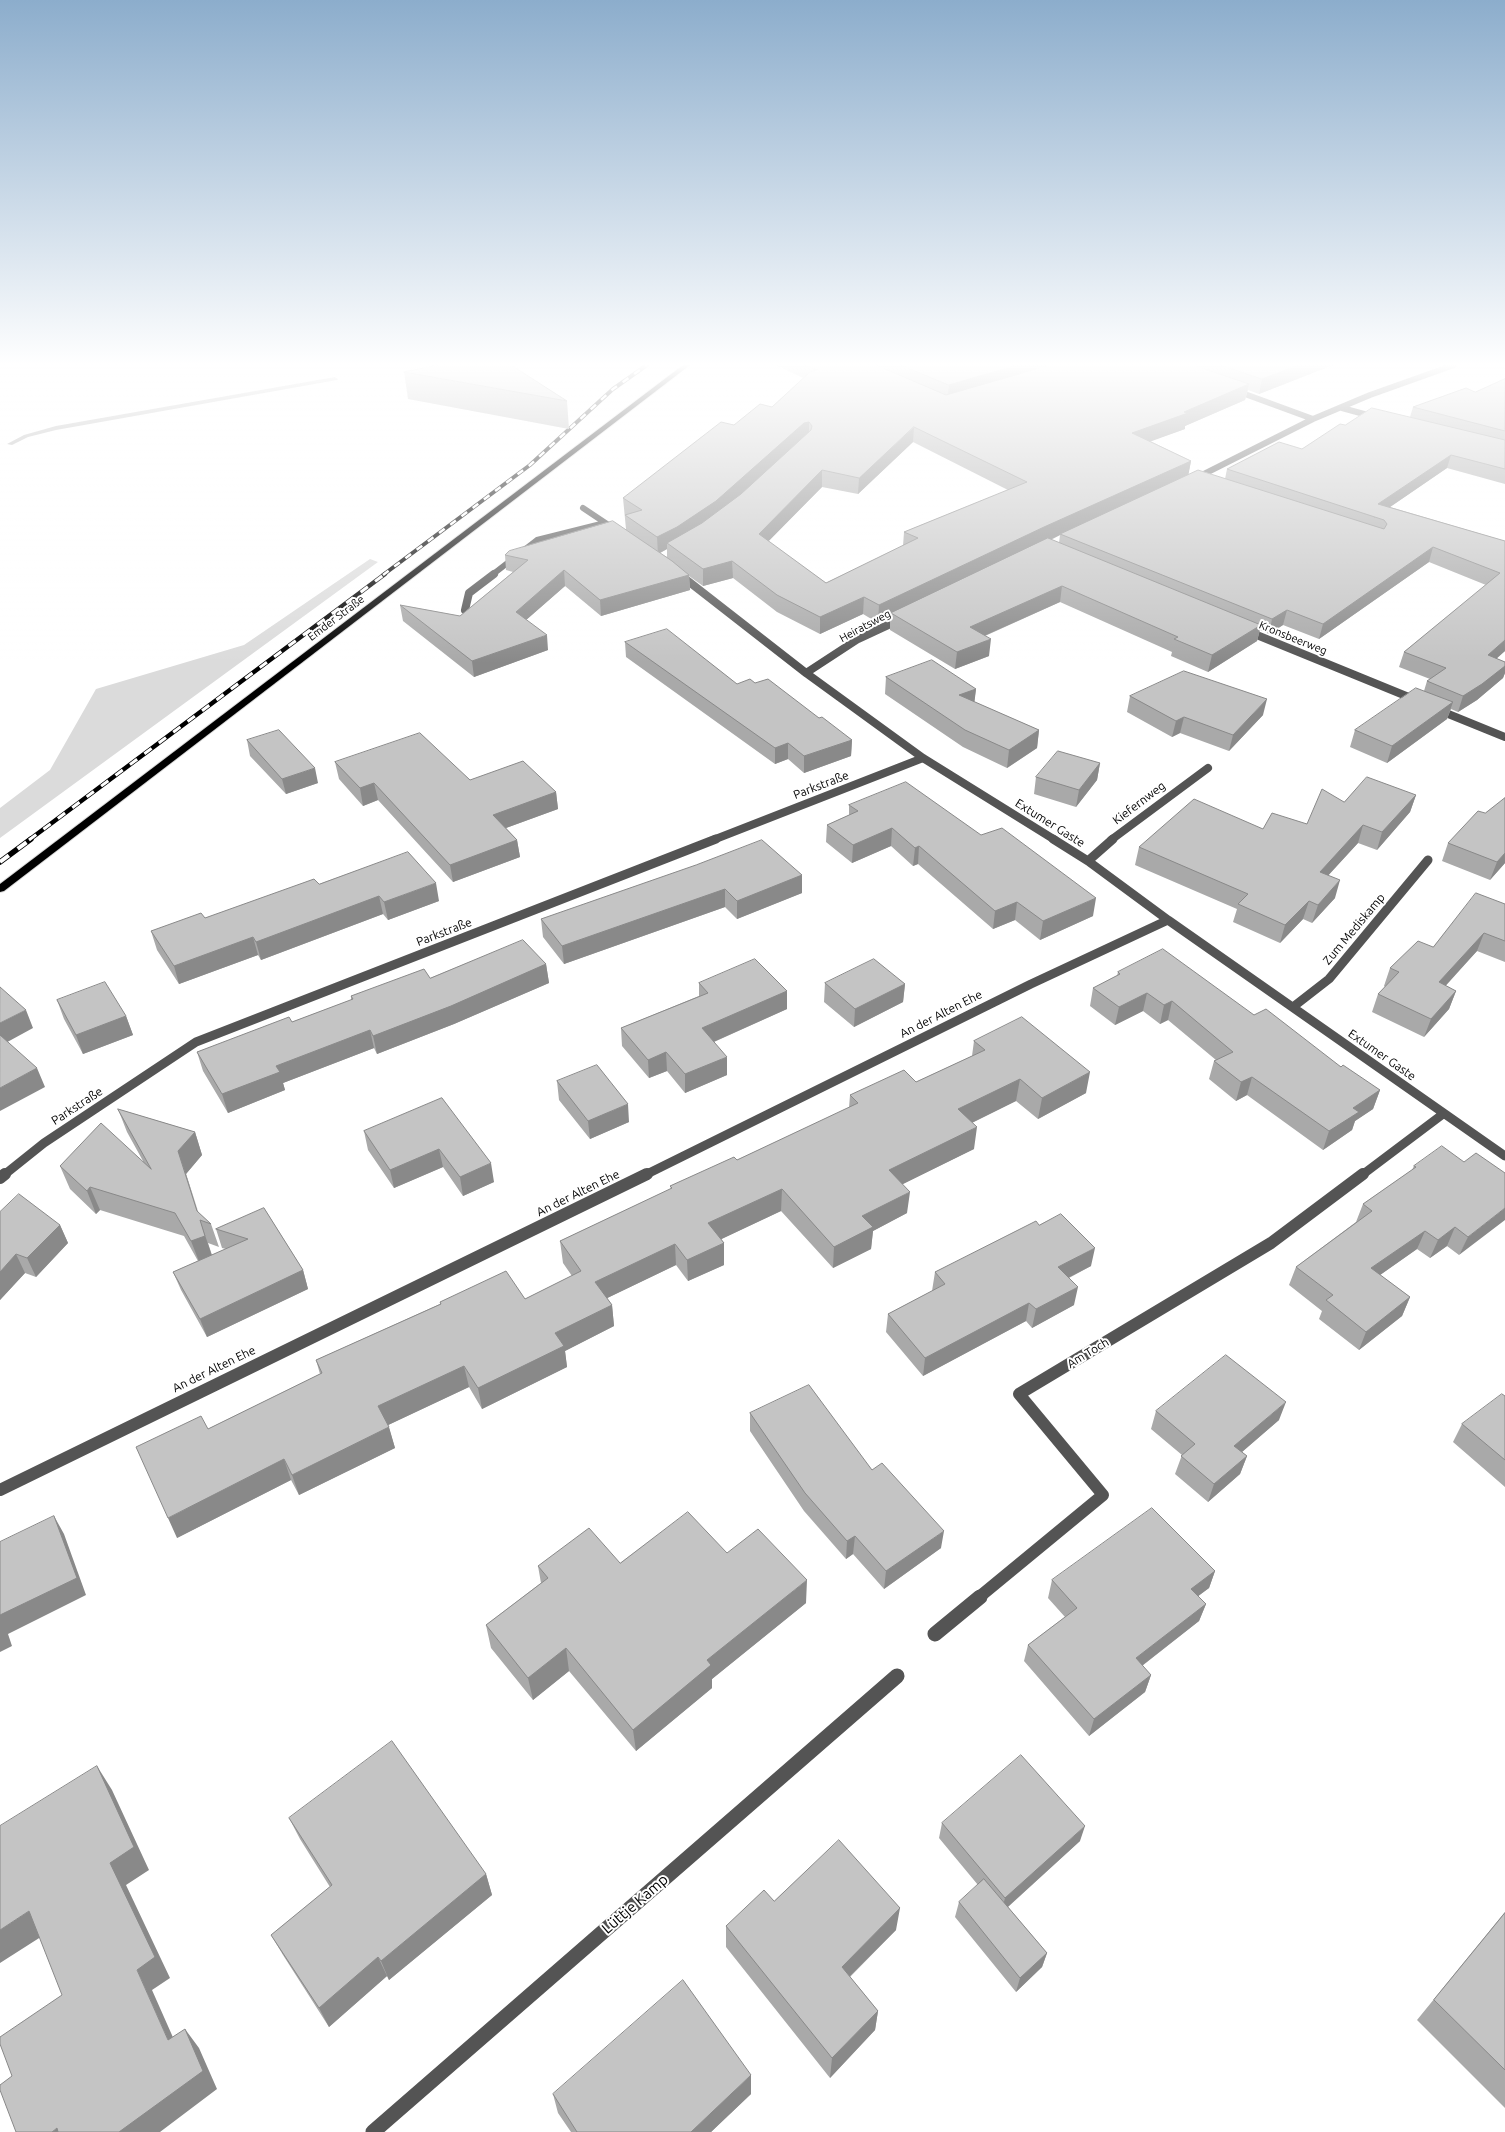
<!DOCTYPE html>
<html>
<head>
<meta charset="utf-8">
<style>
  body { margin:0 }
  canvas { display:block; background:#fff }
</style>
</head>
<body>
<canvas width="1505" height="2132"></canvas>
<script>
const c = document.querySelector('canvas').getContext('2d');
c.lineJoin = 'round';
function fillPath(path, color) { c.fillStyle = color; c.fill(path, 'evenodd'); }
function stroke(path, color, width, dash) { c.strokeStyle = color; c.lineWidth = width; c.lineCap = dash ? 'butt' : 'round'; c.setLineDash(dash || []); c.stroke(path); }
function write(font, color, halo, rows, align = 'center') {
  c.font = font + ' Ubuntu,sans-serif'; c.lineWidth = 4; c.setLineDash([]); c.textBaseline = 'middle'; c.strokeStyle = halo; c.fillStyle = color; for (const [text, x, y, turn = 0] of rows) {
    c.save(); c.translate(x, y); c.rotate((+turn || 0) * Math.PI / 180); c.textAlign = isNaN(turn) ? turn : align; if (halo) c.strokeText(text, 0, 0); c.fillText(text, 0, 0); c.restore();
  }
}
const green = new Path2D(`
  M370,559L378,562L0,838V808L50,770L96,689L244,645Z`);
const stream = new Path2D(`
  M335,377L338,379L337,380L56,430L28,437L12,445L7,444L24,435L56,426Z`);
const minorFar4 = new Path2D(`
  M1234,390L1313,419
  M1342,408L1375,417
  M1196,478L1313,419L1370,395L1454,365
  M583,508L616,530
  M492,575L537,540L605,523`);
const minorFar3 = new Path2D(`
  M679,574L806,673L923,758L1055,840
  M465,610L469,593L494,574
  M1247,631L1416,700
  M806,673L858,639L901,619
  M1436,709L1505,737
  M713,840L923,758
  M1111,840L1208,768`);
const minorFar2 = new Path2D(`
  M1053,839L1088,861L1168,920L1505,1156
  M1088,861L1113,839
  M1293,1007L1329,979L1428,860
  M4,1175L44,1143L196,1042L716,839
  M645,1175L1031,984L1168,920
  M1362,1175L1443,1114`);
const minorFar1 = new Path2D(`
  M0,1178L5,1174
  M0,1490L647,1174
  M978,1598L1103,1495L1019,1394L1271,1243L1363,1174`);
const minor = new Path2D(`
  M935,1634L980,1597
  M373,2132L897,1676`);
const primary = new Path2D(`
  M683,365H690L4,891L0,892V884Z`);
const railFar2 = new Path2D(`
  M383,575L530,465L613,389L647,365`);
const railFar1 = new Path2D(`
  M29,840L385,574`);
const rail = new Path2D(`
  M0,862L31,839`);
const wall = new Path2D(`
  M776,365H1333L1259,394L1248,390L1245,400L1185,426V429L1150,441L1191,461L1188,475L1225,479L1227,469L1302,449L1345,425L1410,417L1413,407L1475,392L1505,379V484L1447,468L1390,507L1505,541V651L1496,658L1505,662V673L1503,678L1477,700L1458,712L1451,709L1447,719L1387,763L1350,747L1355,730L1424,691L1427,681L1430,679L1399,667L1404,652L1486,585L1429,562L1319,639L1283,625L1269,634L1260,630L1257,641L1208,672L1171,656L1172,652L1060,602L985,636L989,656L955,669L890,630V617L878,623L863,614L820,634L777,612L733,578L703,586L689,576L690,590L601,616L565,586L526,620L548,650L474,677L403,621L400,605L460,616L513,572L506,570L505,555L626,529L623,498L734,425L772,407L803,378ZM913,442L1008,490L904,532L903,546L826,583L768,541L822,487L858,494ZM1060,535L1059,543L1051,540ZM667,549V557L660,553Z
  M404,372L567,401L569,429L408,399Z
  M625,642L737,684L755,683L819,718L852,740L851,756L804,773L788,759L775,764L626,657Z
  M886,677L976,689L974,702L1039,730L1037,748L1007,768L963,747L885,694Z
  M1130,696L1263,715L1229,751L1180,733L1172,737L1127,712Z
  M247,740L318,783L286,794L250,756Z
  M335,762L556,792L558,809L506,828L517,840L520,857L453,882L378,800L363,806L339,779Z
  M1100,763L1097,780L1076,807L1034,794L1036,777Z
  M1416,795L1410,812L1377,850L1358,843L1328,875L1335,898L1312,923L1303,919L1280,943L1233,922L1237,909L1135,865L1139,847L1307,824L1344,802Z
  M1505,798V863L1490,880L1442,861L1448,843Z
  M849,805L1093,916L1040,940L1015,920L993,929L918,864L913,866L891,846L852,863L826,842L827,825L849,815Z
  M802,875V893L737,919L725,907L564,964L543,937L541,919Z
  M319,884L439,901L388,920L383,914L261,960L258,955L179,984L157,950L151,931L205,918Z
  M1505,904V962L1477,951L1445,985L1456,991L1449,1009L1424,1037L1372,1012L1378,994L1385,987L1384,986L1390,968L1433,947Z
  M546,964L549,983L454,1024L377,1054L374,1048L283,1083L285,1090L228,1113L203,1071L197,1052L292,1022L351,1000V996L430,978Z
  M1118,972L1254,1015L1380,1090L1373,1109L1355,1121L1352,1130L1323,1150L1247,1095L1236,1101L1209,1079L1214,1061L1216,1060L1168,1020L1160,1024L1143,1011L1115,1025L1090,1006L1093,988L1117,976Z
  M699,983L787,991V1009L714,1042L727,1075L685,1093L667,1071L649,1078L622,1046L621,1028L699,996Z
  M825,983L905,984L903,1002L854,1027L824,1002Z
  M57,1000L126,1016L133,1035L83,1054L64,1019Z
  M974,1041L1086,1093L1038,1119L1016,1101L972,1123L974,1149L902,1184L907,1213L873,1231L871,1249L833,1268L781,1211L721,1239L724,1243V1265L688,1281L676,1265L607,1298L612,1305L614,1326L565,1351L567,1367L482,1409L469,1387L388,1425L395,1448L299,1495L291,1480L177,1538L208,1429L320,1374L316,1360L440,1304V1302L525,1299L572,1276L563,1263L560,1241L671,1189L670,1186L737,1160L849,1108L850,1095L916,1082L972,1056Z
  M557,1081L629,1122L590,1139L559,1100Z
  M442,1098L494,1182L463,1196L443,1167L394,1188L368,1150L364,1131Z
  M118,1109L195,1132L202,1155L186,1174L198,1212L211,1224L219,1247L208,1243L212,1255L226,1249L222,1248L216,1229L264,1208L303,1270L308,1289L207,1337L181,1290L173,1272L198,1261L184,1236L100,1210L96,1214L70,1189L60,1166L143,1161L127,1132Z
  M1464,1162L1505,1173L1459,1255L1447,1246L1430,1258L1417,1249L1380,1275L1410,1297L1402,1316L1359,1350L1319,1319L1322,1311L1289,1285L1296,1267L1356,1222L1363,1204L1412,1170L1414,1166Z
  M0,1212L60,1225L68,1243L36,1277L25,1273L0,1300Z
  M1039,1225L1091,1266L1069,1278L1074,1305L1032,1328L1026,1321L923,1376L886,1332L888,1314L932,1291L935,1272Z
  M1505,1396V1487L1453,1442L1462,1424Z
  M1156,1411L1279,1420L1242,1452L1247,1456L1240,1474L1208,1502L1175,1474L1182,1455L1151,1429Z
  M750,1413L872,1470L941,1548L884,1589L853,1554L846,1559L804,1511L750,1431Z
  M727,1553L806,1603L712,1679V1688L636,1751L569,1671L533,1700L491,1648L486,1625L541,1583L538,1566L620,1563Z
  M1215,1571L1209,1588L1198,1596L1206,1604L1199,1621L1142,1666L1151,1675L1145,1692L1089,1736L1024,1661L1028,1645L1065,1617L1048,1598L1052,1580Z
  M289,1818L486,1874L492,1895L389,1980L387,1976L329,2027L283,1955L271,1935L330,1887L300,1839Z
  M942,1823L1080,1841L1008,1907L1047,1953L1042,1967L1016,1992L955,1917L959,1902L978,1885L939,1838Z
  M774,1901L896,1930L850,1977L878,2011L875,2030L830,2078L726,1947V1926Z
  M1505,1912V2108L1417,2020Z
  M553,2094H751L711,2132H571L558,2113Z`);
const shadedWall = new Path2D(`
  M1017,365H1064L947,401L949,385Z
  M1298,365H1333L1259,394L1262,379Z
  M1249,384L1245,400L1185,426V429L1130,449L1132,433Z
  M809,422V437L716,518L667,543V549L658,554L657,537L804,423Z
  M914,427L913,442L858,494L859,478Z
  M1451,455L1447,468L1374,518L1378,504Z
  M1191,461L1188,477L1060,534V535L891,613L890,617L878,623L879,605L1044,527Z
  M822,470V487L759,551V534Z
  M1433,547L1429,562L1319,639L1323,624Z
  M732,561L733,578L703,586V569Z
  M564,570L565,586L517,628L516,612Z
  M689,575L690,590L601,616L600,600Z
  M1062,586L1060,602L968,643L970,627Z
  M864,597L863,614L820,634V617Z
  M1287,610L1283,625L1269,634L1272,619Z
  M1261,625L1257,641L1208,672L1212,655Z
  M547,635L548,650L474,677L472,661Z
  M991,639L989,656L955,669L957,652Z
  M1505,640V651L1483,671L1488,655Z
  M1505,666V673L1503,678L1477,700L1458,712L1463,696Z
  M976,689L974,706L959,695Z
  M1267,699L1263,715L1229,751L1233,735Z
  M1453,702L1447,719L1387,763L1392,746Z
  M1184,717L1180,733L1172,737L1176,721Z
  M1039,730L1037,748L1007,768L1009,750Z
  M852,740L851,756L804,773V756Z
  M788,743V759L775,764V748Z
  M1100,763L1097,780L1076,807L1079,790Z
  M315,768L318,783L286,794L282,779Z
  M374,783L378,800L363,806L360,788Z
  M556,792L558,809L495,832L493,815Z
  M1416,795L1410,812L1377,850L1382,832Z
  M1363,825L1358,843L1315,890L1320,872Z
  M892,828L891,846L852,863L853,845Z
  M517,840L520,857L453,882L450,865Z
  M919,846L918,864L913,866L915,848Z
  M1505,853V863L1490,880L1497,862Z
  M802,875V893L737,919V901Z
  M1340,880L1335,898L1312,923L1318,905Z
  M436,883L439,901L388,920L384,902Z
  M725,889V907L564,964L562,946Z
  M379,896L383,914L261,960L256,942Z
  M1096,898L1093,916L1040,940L1043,921Z
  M1309,901L1303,919L1280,943L1285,925Z
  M1017,902L1015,920L993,929L995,911Z
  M1484,933L1477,951L1432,1001L1439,982Z
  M253,937L258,955L179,984L174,966Z
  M546,964L549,983L454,1024L377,1054L373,1036Z
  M905,984L903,1002L854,1027L855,1009Z
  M787,991V1009L702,1047V1028Z
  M1456,991L1449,1009L1424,1037L1431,1019Z
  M1147,993L1143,1011L1115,1025L1119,1007Z
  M1172,1001L1168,1020L1160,1024L1164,1005Z
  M26,1010L33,1028L0,1046V1023Z
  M126,1016L133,1035L83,1054L76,1035Z
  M370,1030L374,1048L283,1083L285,1090L228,1113L222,1094L276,1066Z
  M666,1052L667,1071L649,1078L648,1060Z
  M727,1057V1075L685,1093V1074Z
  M37,1068L45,1087L0,1111V1088Z
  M1090,1072L1086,1093L1038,1119L1042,1098Z
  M1252,1077L1247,1095L1236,1101L1241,1082Z
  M1020,1079L1016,1101L955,1131L958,1109Z
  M1380,1090L1373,1109L1355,1121L1352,1130L1323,1150L1329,1131L1353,1108Z
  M628,1104L629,1122L590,1139L588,1121Z
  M977,1127L974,1149L887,1192L889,1170Z
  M195,1132L202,1155L186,1174L201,1220L178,1151Z
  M439,1149L443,1167L394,1188L390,1170Z
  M491,1163L494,1182L463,1196L460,1177Z
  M90,1187L100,1210L96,1214L87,1191Z
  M782,1189L781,1211L709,1245L708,1223Z
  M910,1192L907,1213L873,1231L871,1249L833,1268L834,1247L862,1216Z
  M1505,1208V1220L1459,1255L1468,1237Z
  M200,1220L213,1259L200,1264L191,1241Z
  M60,1225L68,1243L36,1277L27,1258Z
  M1455,1227L1447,1246L1430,1258L1438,1240Z
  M1425,1231L1417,1249L1363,1287L1371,1268Z
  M724,1243V1265L688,1281L687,1260Z
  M675,1244L676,1265L597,1303L595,1282Z
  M1095,1248L1091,1266L1054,1285L1058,1267Z
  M16,1254L25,1273L0,1300V1272Z
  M303,1270L308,1289L207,1337L200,1319Z
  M1078,1287L1074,1305L1032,1328L1036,1309Z
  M1410,1297L1402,1316L1359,1350L1366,1332Z
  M1029,1303L1026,1321L923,1376L925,1358Z
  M612,1305L614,1326L565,1351L567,1367L482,1409L478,1388L555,1333Z
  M464,1366L469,1387L384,1427L378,1406Z
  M1286,1402L1279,1420L1228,1464L1234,1446Z
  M389,1427L395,1448L299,1495L292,1475Z
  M1247,1456L1240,1474L1208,1502L1214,1484Z
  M284,1459L291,1480L177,1538L168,1518Z
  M54,1516L64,1534L86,1595L8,1634L12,1646L0,1652V1615Z
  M944,1531L941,1548L884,1589L886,1571Z
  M855,1536L853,1554L846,1559L847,1541Z
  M1215,1571L1209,1588L1185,1606L1191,1589Z
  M807,1580L806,1603L712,1679V1688L636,1751L633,1730L707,1660Z
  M1206,1604L1199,1621L1130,1675L1136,1658Z
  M566,1648L569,1671L533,1700L528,1678Z
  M1151,1675L1145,1692L1089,1736L1094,1719Z
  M97,1766L112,1790L149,1870L126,1885L170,1978L152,1990L183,2060L168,2040L137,1970L110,1863Z
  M1085,1826L1080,1841L1001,1913L1005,1898Z
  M486,1874L492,1895L389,1980L381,1961Z
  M900,1908L896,1930L839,1987L842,1967Z
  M29,1911L47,1933L0,1963V1930Z
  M1047,1953L1042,1967L1016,1992L1020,1978Z
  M378,1957L387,1976L329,2027L319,2008Z
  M878,2011L875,2030L830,2078L832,2058Z
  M185,2029L199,2048L217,2089L160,2132H119Z
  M751,2075V2094L711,2132H691Z
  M57,2128L61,2132H52Z`);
const building = new Path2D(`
  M438,365H511L567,401L404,372Z
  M806,365H876L946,395L1050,365H1193L1249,384L1184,412L1188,413L1132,433L1191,461L1044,527L879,605L864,597L820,617L777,595L732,561L703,569L667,543L702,523L741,494L811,430L812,426L809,422L804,423L716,501L677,527L657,537L625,515L642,510L623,498L721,422L734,425L760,404L772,407L810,372L817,370ZM914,427L1027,482L904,532L918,538L826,583L759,534L822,470L859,478Z
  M901,365H1017L949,385Z
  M1221,365H1298L1262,379Z
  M1505,379V431L1413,407L1466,388L1475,392Z
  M1372,408L1505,440V469L1451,455L1378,504L1505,541V640L1488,655L1505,662V666L1482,684L1463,696L1427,681L1446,668L1404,652L1500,573L1433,547L1323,624L1287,610L1272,619L1060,534L1198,470L1384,529L1387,524L1384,520L1227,469L1279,442L1302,449L1340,424L1345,425Z
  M613,521L672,561L689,575L600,600L564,570L516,612L547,635L472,661L400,605L460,616L528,560L505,555L509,551Z
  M1048,538L1261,625L1212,655L1174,639L1178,637L1062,586L970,627L991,639L957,652L891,613Z
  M667,629L737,684L750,679L755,683L768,679L819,718L822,717L852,740L804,756L788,743L775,748L625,642Z
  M932,660L976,689L959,695L1039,730L1009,750L965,730L886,677Z
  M1184,671L1267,699L1233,735L1184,717L1176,721L1130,696Z
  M1416,688L1453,702L1392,746L1355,730Z
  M279,730L315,768L282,779L247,740Z
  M420,733L470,780L523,761L556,792L493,815L517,840L450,865L374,783L360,788L335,762Z
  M1058,751L1100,763L1079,790L1036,777Z
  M1367,777L1416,795L1382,832L1363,825L1320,872L1340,880L1318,905L1309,901L1285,925L1238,904L1248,894L1139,847L1194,799L1263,829L1272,813L1307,824L1322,789L1344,802Z
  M906,782L981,835L1002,828L1096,898L1043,921L1017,902L995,911L919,846L915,848L892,828L853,845L827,825L858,811L849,805Z
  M1505,798V853L1497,862L1448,843L1478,811L1485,813Z
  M762,840L802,875L737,901L725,889L562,946L541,919L696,865Z
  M408,852L436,883L384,902L379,896L256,942L253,937L174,966L151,931L201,913L205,918L314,879L319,884Z
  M1476,893L1505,904V941L1484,933L1439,982L1456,991L1431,1019L1378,994L1399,972L1390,968L1418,941L1433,947Z
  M523,940L546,964L451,1006L373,1036L370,1030L276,1066L280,1072L222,1094L197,1052L289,1017L292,1022L353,999L351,996L424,969L430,978Z
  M1163,949L1254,1015L1266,1009L1341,1067L1343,1065L1380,1090L1353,1108L1359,1112L1329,1131L1252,1077L1241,1082L1214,1061L1233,1052L1172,1001L1164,1005L1147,993L1119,1007L1093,988L1120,974L1118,972Z
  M755,959L787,991L702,1028L727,1057L685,1074L666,1052L648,1060L621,1028L708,993L699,983Z
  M874,959L905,984L855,1009L825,983Z
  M105,982L126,1016L76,1035L57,1000Z
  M0,987L26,1010L0,1023Z
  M1022,1017L1090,1072L1042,1098L1020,1079L958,1109L977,1127L889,1170L910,1192L862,1216L873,1227L834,1247L782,1189L708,1223L724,1243L687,1260L675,1244L595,1282L612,1305L555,1333L564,1346L478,1388L464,1366L378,1406L389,1427L292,1475L284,1459L168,1518L136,1447L201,1416L208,1429L322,1373L316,1360L441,1304L440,1302L506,1271L525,1299L581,1271L560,1241L672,1188L670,1186L734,1157L737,1160L858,1103L850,1095L904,1070L916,1082L985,1050L974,1041Z
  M0,1035L37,1068L0,1088Z
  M597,1065L628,1104L588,1121L557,1081Z
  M442,1098L491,1163L460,1177L439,1149L390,1170L364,1131Z
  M118,1109L195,1132L178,1151L197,1211L211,1224L200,1220L205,1236L191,1241L175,1213L90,1187L87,1191L60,1166L101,1123L151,1169Z
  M1442,1146L1464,1162L1476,1153L1505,1173V1208L1468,1237L1455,1227L1438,1240L1425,1231L1371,1268L1410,1297L1366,1332L1326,1300L1333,1295L1296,1267L1372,1211L1363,1204L1416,1167L1414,1166Z
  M19,1194L60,1225L27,1258L16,1254L0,1272V1212Z
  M264,1208L303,1270L200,1319L173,1272L248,1239L216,1229Z
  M1061,1214L1095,1248L1058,1267L1078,1287L1036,1309L1029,1303L925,1358L888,1314L945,1284L935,1272L1036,1221L1039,1225Z
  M1226,1355L1286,1402L1234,1446L1247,1456L1214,1484L1181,1456L1195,1444L1156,1411Z
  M809,1385L872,1470L882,1463L944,1531L886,1571L855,1536L847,1541L805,1493L750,1413Z
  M1502,1394L1505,1396V1460L1462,1424Z
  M1152,1508L1215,1571L1191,1589L1206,1604L1136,1658L1151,1675L1094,1719L1028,1645L1077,1608L1052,1580Z
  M688,1512L727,1553L758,1529L807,1580L707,1660L711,1665L633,1730L566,1648L528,1678L486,1625L548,1578L538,1566L589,1528L620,1563Z
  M54,1516L77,1578L0,1615V1542Z
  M392,1741L486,1874L381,1961L378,1957L319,2008L271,1935L332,1885L289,1818Z
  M1021,1755L1085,1826L1005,1898L942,1823Z
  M97,1766L134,1847L110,1863L155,1957L137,1970L168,2040L185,2029L203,2071L119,2132H58L57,2128L52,2132H16L0,2090V2085L12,2076L0,2044V2037L62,1995L29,1911L0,1930V1826Z
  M839,1840L900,1908L842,1967L878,2011L832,2058L726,1926L764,1890L774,1901Z
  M984,1879L1047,1953L1020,1978L959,1902Z
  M1505,1913V2070L1434,2000Z
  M683,1980L751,2075L691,2132H577L553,2094Z`);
const farStreetnames = [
  ["Emder Straße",336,618,-37],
  ["Heiratsweg",865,626,-28],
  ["Kronsbeerweg",1293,638,22]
];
const streetNames = [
  ["Parkstraße",821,785,-21],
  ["Kiefernweg",1139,803,-37],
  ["Extumer Gaste",1050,823,32],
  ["Zum Mediskamp",1354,929,-50],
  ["Parkstraße",444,932,-21],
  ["An der Alten Ehe",941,1014,-27],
  ["Extumer Gaste",1382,1055,35],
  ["Parkstraße",77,1106,-33],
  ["An der Alten Ehe",578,1193,-26],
  ["Am Toch",1088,1353,-31],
  ["An der Alten Ehe",214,1369,-26]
];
const nearStreetnames = [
  ["Lüttje Kamp",635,1904,-41]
];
fillPath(green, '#dbdbdb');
fillPath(stream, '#a2a2a2');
stroke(primary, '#dbdbdb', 2);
stroke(minorFar4, '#545454', 6);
stroke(minorFar3, '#545454', 8);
stroke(minorFar2, '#545454', 9);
stroke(minorFar1, '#545454', 12);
stroke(minor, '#545454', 15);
fillPath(primary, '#000');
stroke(railFar2, '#000', 4);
stroke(railFar1, '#000', 4.5);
stroke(rail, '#000', 5.5);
stroke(railFar2, '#fff', 2.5, [7]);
stroke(railFar1, '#fff', 3, [9]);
stroke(rail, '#fff', 4, [11]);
fillPath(wall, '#a9a9a9');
fillPath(shadedWall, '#898989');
fillPath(building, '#c4c4c4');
stroke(building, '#898989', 1);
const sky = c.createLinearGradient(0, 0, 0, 663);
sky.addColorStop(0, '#8cadcc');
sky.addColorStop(0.55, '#fff');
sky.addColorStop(1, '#ffffff00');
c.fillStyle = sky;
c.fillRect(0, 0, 1505, 663);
write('11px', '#000', '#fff', farStreetnames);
write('12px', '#000', '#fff', streetNames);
write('15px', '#000', '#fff', nearStreetnames);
</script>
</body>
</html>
